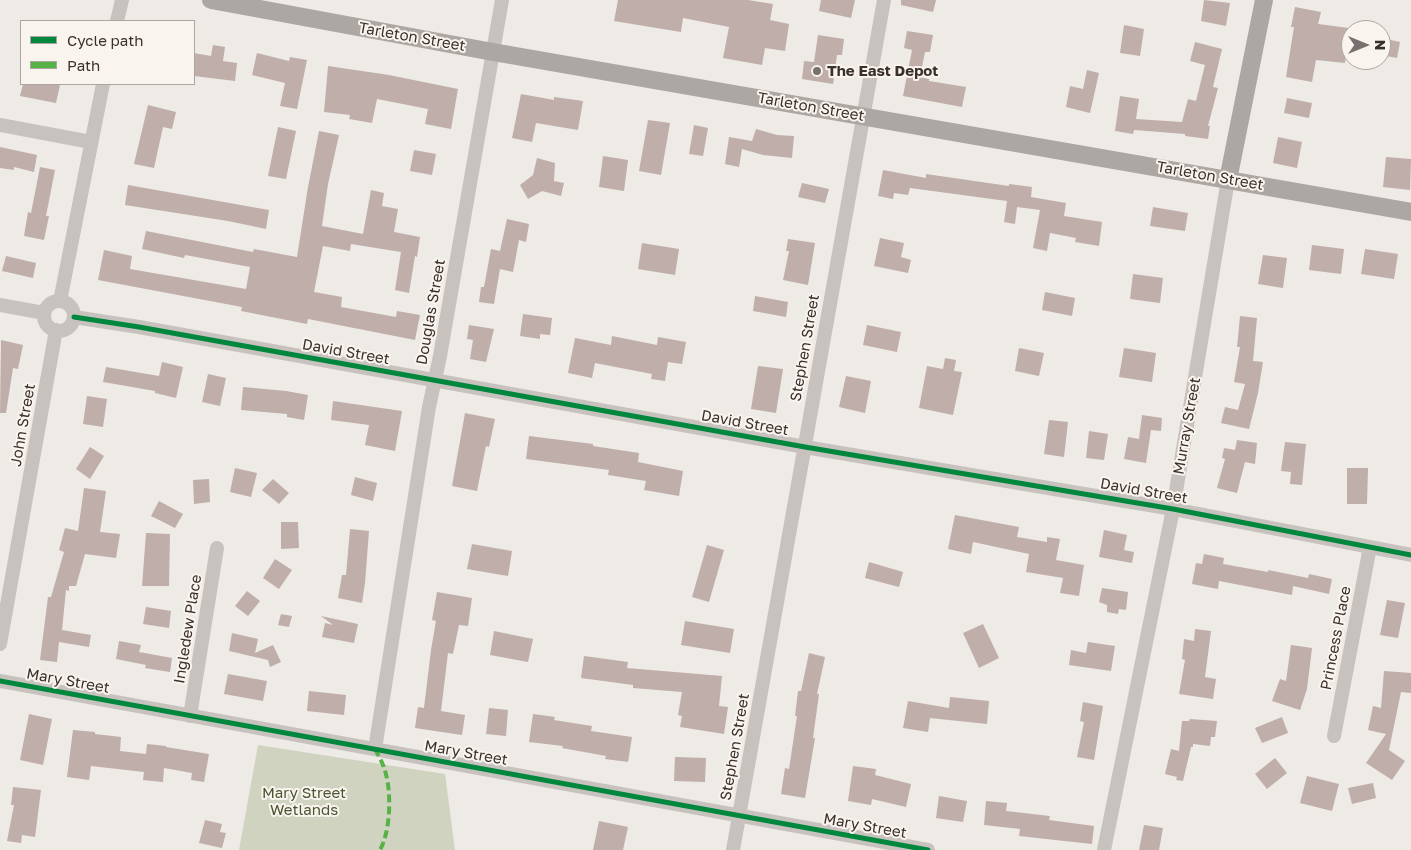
<!DOCTYPE html>
<html>
<head>
<meta charset="utf-8">
<style>
  body { margin:0 }
  #map { position:relative; width:1411px; height:850px; overflow:hidden; background:#eeeae6; font-family:"Golos Text",sans-serif }
  canvas { display:block }
  .legend { position:absolute; left:20px; top:20px; width:175px; height:65px; box-sizing:border-box; background:#faf4ef; border:1px solid #ada5a1; margin:0; padding:6px 9px; list-style:none; font-size:15px; color:#392f2d }
  .legend li { display:flex; align-items:center; gap:10px; height:25px }
  .legend b { width:25px; border:1px solid #ada5a1 }
  .north { position:absolute; left:1341px; top:20px; width:50px; height:50px; box-sizing:border-box; background:#faf4ef; border:1px solid #ada5a1; border-radius:50%; rotate:90deg; font-size:14px; font-weight:700; line-height:20px; text-align:center; color:#392f2d }
  .north::after { content:''; display:block; margin:auto; width:18px; height:22px; background:#78706e; clip-path:polygon(50% 0,100% 100%,50% 72%,0 100%) }
</style>
</head>
<body>
<div id="map">
<canvas width="1411" height="850"></canvas>
<ul class="legend">
<li><b style="height:6px;background:#00873e"></b>Cycle path</li>
<li><b style="height:6px;background:#56b246"></b>Path</li>
</ul>
<div class="north">N</div>
</div>
<script>
const c = document.querySelector('canvas').getContext('2d');
c.lineJoin = 'round';
function fillPath(path, color) { c.fillStyle = color; c.fill(path, 'evenodd'); }
function stroke(path, color, width, dash) { c.strokeStyle = color; c.lineWidth = width; c.lineCap = dash ? 'butt' : 'round'; c.setLineDash(dash || []); c.stroke(path); }
function write(font, color, halo, rows, align = 'center') {
  c.font = font + ' "Golos Text",sans-serif'; c.lineWidth = 4; c.setLineDash([]); c.textBaseline = 'middle'; c.strokeStyle = halo; c.fillStyle = color; for (const [text, x, y, turn = 0] of rows) {
    c.save(); c.translate(x, y); c.rotate((+turn || 0) * Math.PI / 180); c.textAlign = isNaN(turn) ? turn : align; if (halo) c.strokeText(text, 0, 0); c.fillText(text, 0, 0); c.restore();
  }
}
const green = new Path2D(`
  M258,745L445,774L455,850H239Z`);
const building = new Path2D(`
  M618,0H748L773,4L770,20L789,24L785,51L765,48L762,65L723,58L729,27L683,18L681,32L614,21Z
  M821,0H855L851,18L819,11Z
  M901,0H936L933,12L901,5Z
  M1204,0L1230,3L1226,26L1201,21Z
  M1295,7L1321,12L1318,24L1349,28L1345,63L1316,60L1312,82L1286,77L1294,27H1291Z
  M1124,25L1144,29L1140,56L1120,53Z
  M907,31L933,35L930,52H925L920,77L929,79V81L966,87L962,107L903,96L912,50L904,48Z
  M818,35L844,39L842,55H837L833,84L802,79L804,61L814,62Z
  M1381,38L1400,42L1397,58L1381,55Z
  M1195,42L1222,49L1213,87L1218,88L1208,126H1210L1208,139L1185,136V134L1134,130L1133,134L1115,131L1120,96L1139,99L1136,119L1182,122L1188,99L1196,101L1205,65L1190,61Z
  M213,45L225,47L223,61L237,63L235,81L194,76V53L211,56Z
  M257,53L289,61L290,57L307,60L297,109L280,106L285,83L252,75Z
  M328,66L389,75L458,89L451,129L425,124L428,109L377,99L372,123L349,119L350,115L324,112Z
  M1087,70L1099,73L1090,113L1066,107L1070,86L1083,89Z
  M23,84L60,85L56,103L20,96Z
  M521,94L554,100V97L583,101L578,130L536,123L532,142L512,138Z
  M1287,98L1312,103L1309,118L1284,113Z
  M148,105L176,112L172,129L163,127L154,168L134,164Z
  M648,120L670,123L661,175L639,171Z
  M694,125L708,128L703,156L689,154Z
  M278,127L296,131L286,179L268,176Z
  M756,129L777,135L794,136L792,158L763,155L742,149L739,167L725,164L729,137L752,141Z
  M319,131L339,135L328,184L322,226L363,234L371,190L384,193L382,206L398,209L394,232L420,237L417,257L415,256L409,293L395,290L401,252L351,244L350,251L323,246L314,292L342,297L341,307L396,317L397,311L420,315L415,340L308,319L307,324L241,311L242,307L98,280L104,250L132,256L130,269L246,289L250,267L185,255L184,258L142,249L146,231L253,252L254,249L297,257L308,187Z
  M1278,137L1302,142L1297,168L1273,163Z
  M0,147L37,155L34,172L14,167V170L0,168Z
  M414,150L436,154L432,175L410,171Z
  M603,156L628,160L624,191L599,187Z
  M1386,157L1411,159L1410,190L1383,187Z
  M537,158L555,163L554,181L564,183L561,196L542,191L528,199L520,185L533,175Z
  M40,167L55,170L46,216H49L44,240L24,236L28,212L31,213Z
  M883,170L926,178V174L1009,186V184L1032,187L1031,197L1066,203L1064,216L1102,222L1099,246L1075,242L1076,238L1050,233L1047,251L1033,248L1040,210L1017,207L1015,224L1004,222L1007,201L910,188L908,195L894,193L893,199L878,196Z
  M802,183L829,189L825,203L798,197Z
  M128,185L269,210L266,229L228,221L125,205Z
  M1153,207L1188,213L1185,231L1150,226Z
  M507,219L529,224L526,242L519,240L513,272L500,269L494,304L479,302L481,287H484L491,249L500,251Z
  M880,238L904,243L901,257L911,260L908,273L874,266Z
  M788,239L815,243L808,285L783,280L789,251H786Z
  M642,243L679,249L675,275L638,269Z
  M1312,245L1344,249L1341,274L1309,270Z
  M1365,249L1398,254L1394,279L1361,274Z
  M1263,255L1287,258L1283,288L1258,284Z
  M6,256L36,263L33,278L2,271Z
  M1133,274L1163,278L1160,303L1130,299Z
  M1045,292L1075,298L1072,316L1042,310Z
  M755,296L788,302L786,317L753,311Z
  M523,314L552,318L550,335L540,334V339L520,336Z
  M1240,316L1257,318L1253,361L1263,362L1258,393L1249,429L1221,423L1225,407L1238,410L1245,384L1234,382L1240,347H1237Z
  M469,325L494,329L486,362L470,359L473,340L467,339Z
  M867,325L901,332L897,352L863,345Z
  M612,336L657,345L658,337L686,342L682,364L668,362L665,381L651,379L652,374L595,363L592,378L568,373L575,338L611,345Z
  M1,340L23,345L18,369L13,368L6,413H0Z
  M1019,348L1044,353L1039,376L1015,371Z
  M1124,348L1156,353L1152,382L1119,377Z
  M945,358L956,360L954,371L962,372L953,415L919,408L927,366L943,369Z
  M162,362L183,367L176,398L155,393V391L103,382L106,367L159,376Z
  M758,366L783,369L776,413L751,409Z
  M208,374L226,378L220,406L202,402Z
  M846,376L871,381L865,413L839,407Z
  M243,387L286,391L308,395L304,420L287,417V414L241,410Z
  M87,396L107,399L103,427L83,424Z
  M333,401L402,411L395,451L365,445L369,425L331,420Z
  M465,413L495,419L489,447L486,446L477,491L452,486Z
  M1142,415L1162,418L1161,431L1151,430L1146,463L1124,459L1128,437L1139,439Z
  M1049,420L1068,422L1064,457L1044,454Z
  M1089,431L1108,434L1104,460L1086,458Z
  M529,436L593,444V446L639,453L638,462L683,471L679,496L644,490L646,481L608,475L609,470L526,459Z
  M1237,440L1257,443L1255,464L1245,462L1237,493L1217,488L1225,459L1222,458L1224,448L1235,450Z
  M1285,442L1306,444L1302,485L1290,484L1291,472L1281,471Z
  M90,447L104,456L90,479L76,469Z
  M235,468L257,473L251,497L230,492Z
  M1347,468H1368L1367,504H1347Z
  M355,477L377,483L373,501L351,495Z
  M209,479L210,502L194,504L193,480Z
  M273,479L289,493L279,504L262,490Z
  M84,488L106,491L100,532L120,534L116,558L85,554L76,586H69V591L66,590L62,630L91,635L89,647L59,642L57,662L40,660L48,597H51L64,552L59,550L65,528L78,531Z
  M159,501L183,514L175,528L151,516Z
  M955,515L1019,527L1017,537L1047,542V537L1060,539L1056,560L1084,565L1079,596L1060,593L1063,578L1026,572L1029,554L973,542L971,554L948,549Z
  M281,522H298L299,548L281,549Z
  M350,529L369,531L365,583L362,603L338,598L342,575H346Z
  M1104,530L1127,535L1124,550L1134,552L1132,563L1099,557Z
  M146,533L170,534L169,586H142Z
  M472,544L512,551L508,576L467,569Z
  M707,545L724,550L709,602L692,597Z
  M1204,554L1224,558L1223,564L1268,572V570L1308,578L1309,574L1332,579L1329,594L1293,586L1292,595L1219,581L1218,589L1192,584L1196,563L1202,564Z
  M275,559L292,570L279,589L263,578Z
  M869,562L903,572L899,587L865,578Z
  M1102,588L1128,592L1126,610L1119,609L1118,614L1107,612V605L1099,602Z
  M247,591L260,601L248,616L235,606Z
  M437,592L472,598L468,626L459,625L453,654L448,653L441,711L465,715L462,735L415,728L418,707L424,708L431,650L436,621L432,620Z
  M1387,600L1405,603L1398,638L1380,635Z
  M146,607L171,611L169,628L143,624Z
  M281,614L292,616L289,627L278,625Z
  M321,616L358,624L354,643L322,637L325,623L333,625Z
  M685,621L734,629L730,653L681,645Z
  M983,624L999,658L979,668L963,633Z
  M1195,629L1211,631L1205,677L1216,679L1213,699L1179,694L1185,660L1182,659L1184,639L1194,641Z
  M494,631L533,639L528,662L490,655Z
  M232,633L258,639L255,653L273,645L281,662L270,667L268,660L229,651Z
  M119,641L141,645L139,652L172,658L170,672L145,668L146,665L116,659Z
  M1088,642L1115,646L1111,671L1069,665L1071,650L1086,653Z
  M1291,645L1312,648L1307,689L1300,710L1272,701L1280,679L1286,681Z
  M809,653L825,657L817,694H819L813,738H815L805,798L781,794L785,768L789,769L797,716H795L798,691H801Z
  M584,656L628,662L627,668L722,676L719,706L728,707L724,734L680,727L682,716L678,715L682,692L633,688V685L581,678Z
  M1384,671L1411,673V693L1401,692L1389,750L1405,761L1392,780L1366,763L1386,734L1368,730L1373,706L1381,708Z
  M228,674L267,681L263,701L224,694Z
  M309,691L346,695L344,715L307,711Z
  M950,697L989,701L987,724L930,718L928,732L903,728L908,701L949,708Z
  M1083,702L1103,706L1094,760L1077,757L1084,722L1080,721Z
  M489,708L508,710L506,736L486,734Z
  M29,714L52,719L43,765L20,760Z
  M533,714L555,717L554,720L592,726L591,731L632,737L628,762L605,759L606,756L562,748L563,746L529,742Z
  M1282,717L1288,733L1262,743L1255,728Z
  M1190,719L1217,721L1215,737H1211L1210,746L1193,744V747H1191L1183,781L1176,780L1177,777L1165,774L1171,749L1179,751L1182,721H1189Z
  M73,730L95,732V734L121,737L120,751L146,754L147,744L166,746V747L209,754L204,782L191,780L192,773L164,768L163,782L143,780L144,772L91,766L89,780L67,777Z
  M675,757L706,758L705,782L674,781Z
  M1275,758L1287,773L1267,789L1255,774Z
  M853,766L876,769L875,775L911,784L906,807L872,799L871,805L848,801Z
  M1307,776L1339,784L1332,811L1300,803Z
  M1373,783L1376,798L1352,804L1348,788Z
  M13,787L41,790L35,837L22,835L21,843L7,841L14,805H11Z
  M939,796L967,801L963,822L936,818Z
  M986,801L1007,803L1006,811L1050,816L1049,820L1094,826L1092,844L1019,836L1020,829L984,825Z
  M205,820L222,824L220,832L226,833L222,848L199,843Z
  M599,821L628,827L623,850H593Z
  M1144,825L1163,828L1159,850H1139Z`);
const minor = new Path2D(`
  M117,21L122,0
  M0,125L91,142
  M60,301L103,84
  M44 316a15 15 0 1 1 30 0a15 15 0 1 1-30 0Z
  M0,305L44,313
  M74,317L139,327L805,447L1173,509L1411,555
  M0,644L56,330
  M0,681L928,850
  M190,716L217,548
  M1334,736L1370,547
  M375,749L429,407L440,356L502,0
  M733,850L884,0
  M1104,850L1173,509L1228,180`);
const major = new Path2D(`
  M211,0L493,52L1411,212
  M1228,180L1264,0`);
const quiet = new Path2D(`
  M375,749C378,755 382,761 384,768C392,789 391,830 380,850`);
const cycleway = new Path2D(`
  M74,317L139,327L805,447L1173,509L1411,555
  M0,681L928,850`);
const markers = [
  [817,71,5,"#78706e"]
];
const streetNames = [
  ["Tarleton Street",412,37,10],
  ["Tarleton Street",811,107,10],
  ["Tarleton Street",1210,176,10],
  ["Douglas Street",431,312,-80],
  ["Stephen Street",805,348,-80],
  ["David Street",346,352,10],
  ["David Street",745,423,10],
  ["John Street",23,425,-80],
  ["Murray Street",1187,426,-80],
  ["David Street",1144,491,10],
  ["Ingledew Place",188,629,-81],
  ["Princess Place",1336,638,-79],
  ["Mary Street",68,681,10],
  ["Stephen Street",735,747,-80],
  ["Mary Street",466,753,10],
  ["Mary Street",865,826,10]
];
const poiNames = [
  ["The East Depot",827,71]
];
const parkNames = [
  ["Mary Street",304,793],
  ["Wetlands",304,810]
];
fillPath(green, '#d1d3c1');
fillPath(building, '#c0aeaa');
stroke(minor, '#c8c2bf', 14);
stroke(major, '#ada7a4', 18);
stroke(quiet, '#56b246', 4, [8, 4]);
stroke(cycleway, '#00873e', 5);
for (const [x, y, r, color] of markers) { const dot = new Path2D(); dot.arc(x, y, r, 0, 2 * Math.PI); c.fillStyle = color; c.fill(dot); stroke(dot, '#faf4ef', 2); }
write('15px', '#392f2d', '#faf4ef', streetNames);
write('bold 15px', '#392f2d', '#faf4ef', poiNames, 'left');
write('15px', '#4c5632', '#faf4ef', parkNames);
</script>
</body>
</html>
